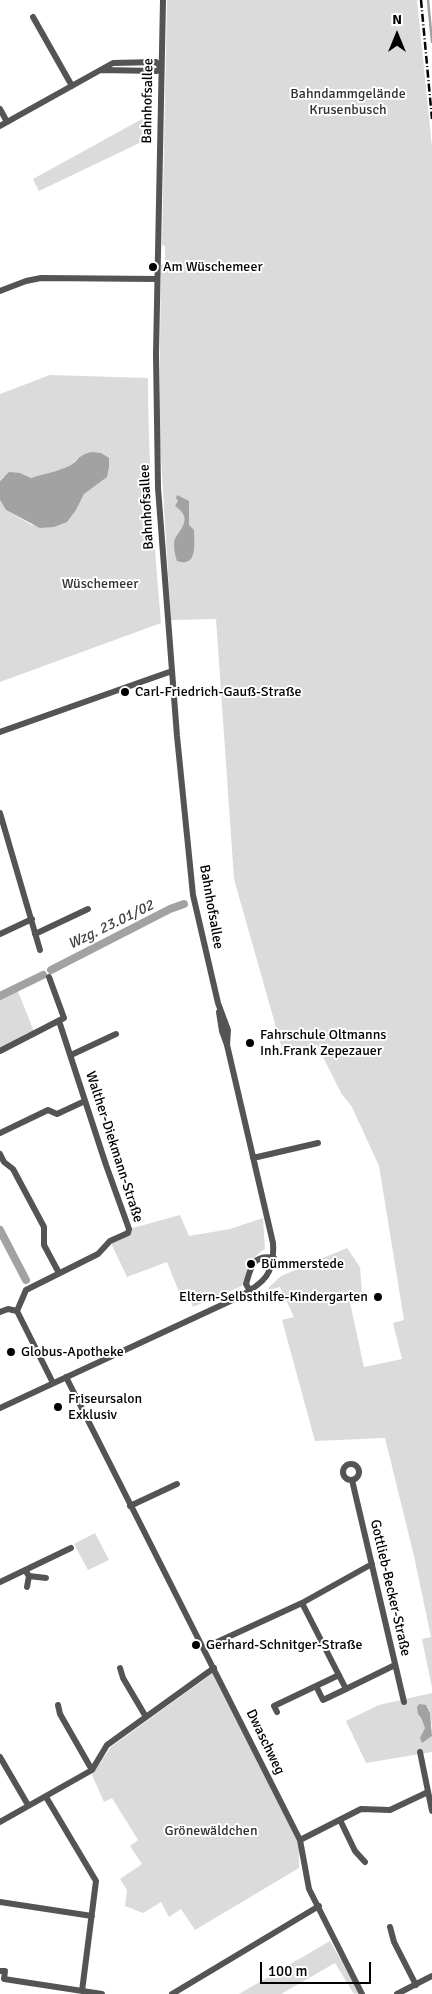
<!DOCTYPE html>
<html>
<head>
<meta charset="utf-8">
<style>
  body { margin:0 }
  #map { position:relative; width:432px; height:1994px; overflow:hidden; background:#fff; font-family:Signika,sans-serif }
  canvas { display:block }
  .north { position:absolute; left:372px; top:10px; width:50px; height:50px; -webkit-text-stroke:4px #fff; paint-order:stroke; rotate:0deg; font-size:14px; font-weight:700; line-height:20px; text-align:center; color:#000 }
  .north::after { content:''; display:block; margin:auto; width:18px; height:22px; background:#000; clip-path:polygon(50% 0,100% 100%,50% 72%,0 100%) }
  .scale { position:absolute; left:260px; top:1962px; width:111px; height:22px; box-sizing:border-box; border:2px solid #000; border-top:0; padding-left:6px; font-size:15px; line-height:18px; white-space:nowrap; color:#000; -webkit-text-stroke:4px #fff; paint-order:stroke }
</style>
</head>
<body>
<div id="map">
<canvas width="432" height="1994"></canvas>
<div class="north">N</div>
<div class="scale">100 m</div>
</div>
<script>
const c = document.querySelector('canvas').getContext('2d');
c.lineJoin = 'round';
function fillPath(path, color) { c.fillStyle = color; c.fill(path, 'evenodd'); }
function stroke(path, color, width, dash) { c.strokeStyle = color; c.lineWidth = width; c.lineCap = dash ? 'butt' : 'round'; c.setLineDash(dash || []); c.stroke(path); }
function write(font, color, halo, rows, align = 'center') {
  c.font = font + ' Signika,sans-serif'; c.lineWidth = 4; c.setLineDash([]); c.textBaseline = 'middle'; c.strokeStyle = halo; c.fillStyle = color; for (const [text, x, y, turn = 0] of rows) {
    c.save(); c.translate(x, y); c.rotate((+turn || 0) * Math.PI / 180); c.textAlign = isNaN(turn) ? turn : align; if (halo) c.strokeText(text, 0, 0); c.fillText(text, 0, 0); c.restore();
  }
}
const green = new Path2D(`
  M167,0H417L432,147V1688L422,1639L431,1637L414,1556L385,1438L315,1441L282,1320L294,1317L280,1287L269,1290L268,1288L281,1276L347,1248L360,1267L362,1294L349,1298L364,1367L402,1359L393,1323L404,1320L379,1166L352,1107L341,1093L317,1045L283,1052L234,879L216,619L171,620L159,427L161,265L165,264V246L162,245Z
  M151,114L152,137L39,191L33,179Z
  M50,375L148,378C148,460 154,541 161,623L0,682V500L6,510L32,525L76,510L84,494L93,486L77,459C67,472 45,474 31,478L20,473L3,477L0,481V394Z
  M17,989L35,1034L0,1048V997Z
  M180,1215L189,1236L230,1229L263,1218L265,1249C250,1258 247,1271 242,1286L193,1307L186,1289L179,1292L167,1262L127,1277L110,1241L129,1229Z
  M95,1533L109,1560L88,1570L74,1544Z
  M213,1673L299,1840V1868L195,1930L181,1909L169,1917L161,1902L143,1913L125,1906L127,1890L120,1879L142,1864L130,1846L138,1840L112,1798L104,1802L92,1775L111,1747Z
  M432,1693V1727L430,1713L427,1706L418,1712L425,1728L422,1736L428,1739L432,1736V1752L366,1763L346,1721L379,1705Z
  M330,1941L360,1993L354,1994L335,1963L281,1994H239Z`);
const water = new Path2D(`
  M92,452L101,453L109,458V467L107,477L84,494L76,510L67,522L54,527L40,528L6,510L0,500V481L9,472L20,473L31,478C43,474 57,472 69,466C79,461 77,455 92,452Z
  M177,495L189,501V525L194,530C194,544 198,568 177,561C175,556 172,542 176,537C184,525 191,517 175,506L178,501L176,498Z
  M419,1704L426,1705L430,1713L432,1736L422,1743L420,1738L425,1728L421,1718L418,1714L417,1707Z`);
const stream = new Path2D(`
  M428,0L432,42`);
const canal = new Path2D(`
  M51,970L170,909L184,904
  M0,996L43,975
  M0,1230L26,1280`);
const street = new Path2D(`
  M163,0L156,354L158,488L177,736L193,895L218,1003L228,1030L227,1045
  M33,17L72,86
  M0,109L7,122
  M0,126L113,63L156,62L161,67L157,71L101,70
  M0,291L26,281L41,278L157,279
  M0,732L172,671
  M0,813L40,950
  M0,934L32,919
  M35,934L88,909
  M0,1051L64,1018L49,977
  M71,1055L116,1034
  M0,1133L48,1110L57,1114L85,1101
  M0,1154L4,1162L13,1169L44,1227V1245L59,1273
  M253,1158L318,1143
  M250,1291L246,1284C251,1267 253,1254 274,1258
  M17,1311L26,1290L98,1254L110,1241L128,1233L129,1229L106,1165L59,1021
  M0,1312L8,1309L17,1311L53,1383
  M66,1377L300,1840L309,1889L362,1994
  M0,1408L239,1297C264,1283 275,1274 273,1243L227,1045L222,1031L219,1012
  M343 1472a8 8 0 1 1 16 0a8 8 0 1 1-16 0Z
  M352,1480L404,1702
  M130,1506L177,1484
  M25,1570L29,1576L27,1587
  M29,1576L46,1578
  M0,1582L71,1548
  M302,1603L346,1689L323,1700L316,1686L339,1675
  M204,1648L302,1603L372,1564
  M120,1668L123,1678L146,1717
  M346,1689L395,1665
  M58,1705L60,1714L92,1770
  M277,1712L274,1706L316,1686
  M420,1752L432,1811
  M0,1757L28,1805
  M46,1797L96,1881L82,1991
  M340,1820L355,1851L365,1862
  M0,1822L92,1770L107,1745L214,1668
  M300,1840L361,1809L390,1810L428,1792
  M0,1902L92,1916
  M390,1927L394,1942L416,1985
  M0,1971H5L4,1979L102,1994
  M172,1994L319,1906
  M397,1994L432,1976`);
const rail = new Path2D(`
  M421,0L432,119`);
const markers = [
  [153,267,5,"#000"],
  [125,692,5,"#000"],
  [250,1043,5,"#000"],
  [251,1264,5,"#000"],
  [378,1297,5,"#000"],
  [11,1352,5,"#000"],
  [58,1407,5,"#000"],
  [196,1645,5,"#000"]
];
const parkNames = [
  ["Bahndammgelände",348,94],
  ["Krusenbusch",348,110],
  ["Wüschemeer",100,584],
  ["Grönewäldchen",211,1831]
];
const streetNames = [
  ["Bahnhofsallee",148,101,-89],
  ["Bahnhofsallee",147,507,-93],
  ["Bahnhofsallee",211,907,80],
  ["Walther-Diekmann-Straße",114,1147,72],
  ["Gottlieb-Becker-Straße",390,1588,77],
  ["Dwaschweg",265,1742,64]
];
const poiNames = [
  ["Am Wüschemeer",163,267],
  ["Carl-Friedrich-Gauß-Straße",135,692],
  ["Fahrschule Oltmanns",260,1035],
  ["Inh.Frank Zepezauer",260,1051],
  ["Bümmerstede",261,1264],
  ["Eltern-Selbsthilfe-Kindergarten",368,1297,"right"],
  ["Globus-Apotheke",21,1352],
  ["Friseursalon",68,1399],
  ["Exklusiv",68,1415],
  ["Gerhard-Schnitger-Straße",206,1645]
];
const waterNames = [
  ["Wzg. 23.01/02",111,925,-26]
];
fillPath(green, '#dbdbdb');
fillPath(water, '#a2a2a2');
stroke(stream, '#a2a2a2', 2.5);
stroke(canal, '#a2a2a2', 8);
stroke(street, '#545454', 6);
stroke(rail, '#000', 2.5, [8, 2.5, 1, 2.5]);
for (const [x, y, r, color] of markers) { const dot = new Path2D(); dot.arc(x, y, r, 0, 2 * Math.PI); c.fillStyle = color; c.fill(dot); stroke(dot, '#fff', 2); }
write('14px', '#323232', '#fff', parkNames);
write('14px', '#000', '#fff', streetNames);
write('14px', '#000', '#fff', poiNames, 'left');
write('italic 15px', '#434343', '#fff', waterNames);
</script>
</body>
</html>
